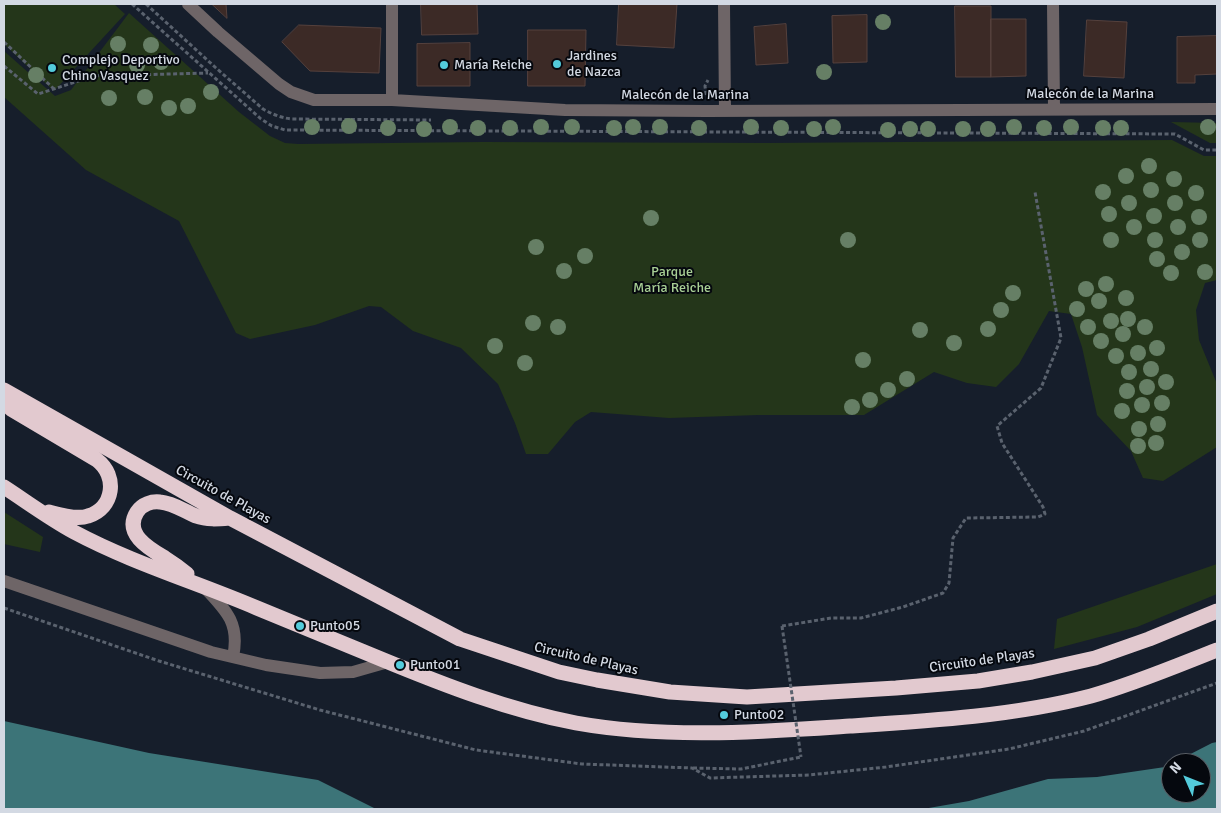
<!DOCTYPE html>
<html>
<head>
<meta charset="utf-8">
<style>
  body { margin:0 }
  #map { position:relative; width:1221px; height:813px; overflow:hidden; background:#161e2b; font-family:Signika,sans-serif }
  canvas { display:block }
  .frame { position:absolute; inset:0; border:5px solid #d3d9e3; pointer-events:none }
  .north { position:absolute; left:1161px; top:753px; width:50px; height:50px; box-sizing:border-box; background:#05080e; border:1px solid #575c63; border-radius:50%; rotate:314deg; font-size:14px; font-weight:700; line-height:20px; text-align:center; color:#d3d9e3 }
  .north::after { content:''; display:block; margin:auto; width:18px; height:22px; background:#53cbdb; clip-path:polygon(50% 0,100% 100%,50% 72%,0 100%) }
</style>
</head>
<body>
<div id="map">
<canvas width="1221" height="813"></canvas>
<div class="frame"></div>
<div class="north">N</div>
</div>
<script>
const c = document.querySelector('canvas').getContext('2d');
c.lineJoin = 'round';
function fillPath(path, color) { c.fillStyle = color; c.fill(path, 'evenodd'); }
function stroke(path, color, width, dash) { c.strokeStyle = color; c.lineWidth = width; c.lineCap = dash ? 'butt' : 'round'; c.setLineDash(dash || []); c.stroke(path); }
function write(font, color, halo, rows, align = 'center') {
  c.font = font + ' Signika,sans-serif'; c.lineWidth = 4; c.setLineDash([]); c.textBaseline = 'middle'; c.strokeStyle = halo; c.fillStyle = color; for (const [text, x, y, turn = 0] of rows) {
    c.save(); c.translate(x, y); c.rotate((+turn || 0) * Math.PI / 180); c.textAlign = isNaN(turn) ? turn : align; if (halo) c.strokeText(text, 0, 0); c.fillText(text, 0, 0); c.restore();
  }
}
const green = new Path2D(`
  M4,4H114L125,14L54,91L4,44Z
  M129,13L239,112L270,136L285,143L298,144L483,142L769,143L1172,140L1204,156H1217V280L1205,283L1196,310L1199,340L1217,384V447L1163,481L1143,478L1131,451L1097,415L1082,347L1071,314L1049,311L1019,364L996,387L967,383L934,372L864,415H758L669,418L591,412L575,422L548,454H526L515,423L498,384L461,348L413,331L381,307L369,306L315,325L250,339L236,333L179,221L86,170L4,97V51L55,96L71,90Z
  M1171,122L1217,123V143H1210Z
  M4,512L43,537L40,552L4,544Z
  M1217,564V594L1137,627L1054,649L1057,619Z`);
const water = new Path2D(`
  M4,721L149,753L318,780L376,809H4Z
  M1217,742V809H923L969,801L1048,779L1097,777L1165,767L1171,764V793H1201V763H1173L1212,743Z`);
const building = new Path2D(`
  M212,4H226L227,18Z
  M421,4H477L478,34L422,35Z
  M619,4H677L674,48L617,45Z
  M955,6H991V77H956Z
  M867,15V62L833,63L832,16Z
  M991,19H1026V76L991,77Z
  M1087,20L1127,22L1124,78L1084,76Z
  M786,24L788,63L756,65L754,27Z
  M299,25L381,28L379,73L310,71L282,42Z
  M528,30H586L585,86H528Z
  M1217,36V74L1195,75V83H1177V37Z
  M470,43V86H417V44Z`);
const path = new Path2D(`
  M132,4L261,119L272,126L285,130L1175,134L1204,150H1217
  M146,4L216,68L263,109C272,114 281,118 292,119L431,120
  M4,42L53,88
  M4,66L38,94L94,76L208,73
  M706,95L705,86L708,80
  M4,608L159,661L320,710L476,750L582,764L692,768L710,778L809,775L886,767L1009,749L1084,731L1217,683
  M782,626L831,618H861L903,607L943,593L949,583L953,538L966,518L1038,517L1045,514L1043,507L1002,443L997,426L1041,388L1061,338L1035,192
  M693,768L741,769L801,757`);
const minor = new Path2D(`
  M188,4L218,32L279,84L291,92L314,100H392L565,110L706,111L1217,109
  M724,4L725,111
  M1053,4L1054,109
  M392,100V4
  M4,581L211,652L266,665L320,673L353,672L388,662
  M205,588C227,611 240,624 233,657`);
const highway = new Path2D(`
  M4,390L230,518L460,639L559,672L597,680L670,692L747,697L896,688L978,681L1032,672L1095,658L1149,639L1217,611
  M4,402L11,409L97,460C118,476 114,508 88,516C77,520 60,515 49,512
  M4,487C27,502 50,519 74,532C132,563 196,582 257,608C298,625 340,642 381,659C444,685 508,710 576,723C666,739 759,732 850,726C929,721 1014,716 1091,696C1134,684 1176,666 1217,650
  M187,574C180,568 173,563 165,558C150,549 123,534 137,512C142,504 152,501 160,502C173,503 184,511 196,516C207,520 218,519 230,518`);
const pathBridge = new Path2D(`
  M782,626L801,757`);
const trees = [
  [883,22],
  [118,44],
  [151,45],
  [161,62],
  [137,65],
  [824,72],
  [36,75],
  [211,92],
  [145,97],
  [109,98],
  [188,106],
  [169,108],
  [349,126],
  [312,127],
  [450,127],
  [541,127],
  [572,127],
  [633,127],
  [660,127],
  [751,127],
  [833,127],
  [1014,127],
  [1071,127],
  [1208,127],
  [388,128],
  [478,128],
  [510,128],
  [614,128],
  [699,128],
  [781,128],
  [1044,128],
  [1103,128],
  [1121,128],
  [424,129],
  [814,129],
  [910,129],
  [928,129],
  [963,129],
  [988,129],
  [888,130],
  [1149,166],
  [1126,176],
  [1174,179],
  [1151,190],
  [1103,192],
  [1196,193],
  [1129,203],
  [1175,203],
  [1109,214],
  [1154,216],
  [1199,217],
  [651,218],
  [1134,227],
  [1178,227],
  [848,240],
  [1111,240],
  [1155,240],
  [1200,240],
  [536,247],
  [1182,252],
  [585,256],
  [1157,259],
  [564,271],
  [1205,272],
  [1171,273],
  [1106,284],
  [1086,289],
  [1013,293],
  [1126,298],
  [1099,301],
  [1077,309],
  [1001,310],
  [1128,319],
  [1111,321],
  [533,323],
  [558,327],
  [1088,327],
  [1145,327],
  [988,329],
  [920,330],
  [1123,334],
  [1101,341],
  [954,343],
  [495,346],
  [1157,348],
  [1138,353],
  [1116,356],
  [863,360],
  [525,363],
  [1151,369],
  [1129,372],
  [907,379],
  [1166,382],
  [1147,387],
  [888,390],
  [1127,391],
  [870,400],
  [1162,403],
  [1142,405],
  [852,407],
  [1122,411],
  [1158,424],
  [1139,429],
  [1156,443],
  [1138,446]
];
const markers = [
  [557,64,5,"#53cbdb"],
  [444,65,5,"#53cbdb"],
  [52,68,5,"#53cbdb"],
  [300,626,5,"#53cbdb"],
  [400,665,5,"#53cbdb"],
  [724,715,5,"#53cbdb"]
];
const poiNames = [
  ["Jardines",567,56],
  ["de Nazca",567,72],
  ["Complejo Deportivo",62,60],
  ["Chino Vasquez",62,76],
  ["María Reiche",454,65],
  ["Punto05",310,626],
  ["Punto01",410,665],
  ["Punto02",734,715]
];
const streetNames = [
  ["Malecón de la Marina",1090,94],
  ["Malecón de la Marina",685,95],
  ["Circuito de Playas",223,495,29],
  ["Circuito de Playas",586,659,13],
  ["Circuito de Playas",982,661,-8]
];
const parkNames = [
  ["Parque",672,272],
  ["María Reiche",672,288]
];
fillPath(green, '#24361a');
fillPath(water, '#3c7478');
fillPath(building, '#3c2a26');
stroke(building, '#55413d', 1);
stroke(path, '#5a626e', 3, [4, 2.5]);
stroke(minor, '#6e6567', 12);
stroke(highway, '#e2c9cf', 15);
stroke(pathBridge, '#5a626e', 3, [4, 2.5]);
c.fillStyle = '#667f65';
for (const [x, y] of trees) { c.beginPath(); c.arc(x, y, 8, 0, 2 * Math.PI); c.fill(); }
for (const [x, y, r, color] of markers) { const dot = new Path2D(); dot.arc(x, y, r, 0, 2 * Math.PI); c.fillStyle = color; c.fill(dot); stroke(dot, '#05080e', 2); }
write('14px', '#d3d9e3', '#05080e', poiNames, 'left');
write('14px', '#d3d9e3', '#05080e', streetNames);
write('14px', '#a8cf95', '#05080e', parkNames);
</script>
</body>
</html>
